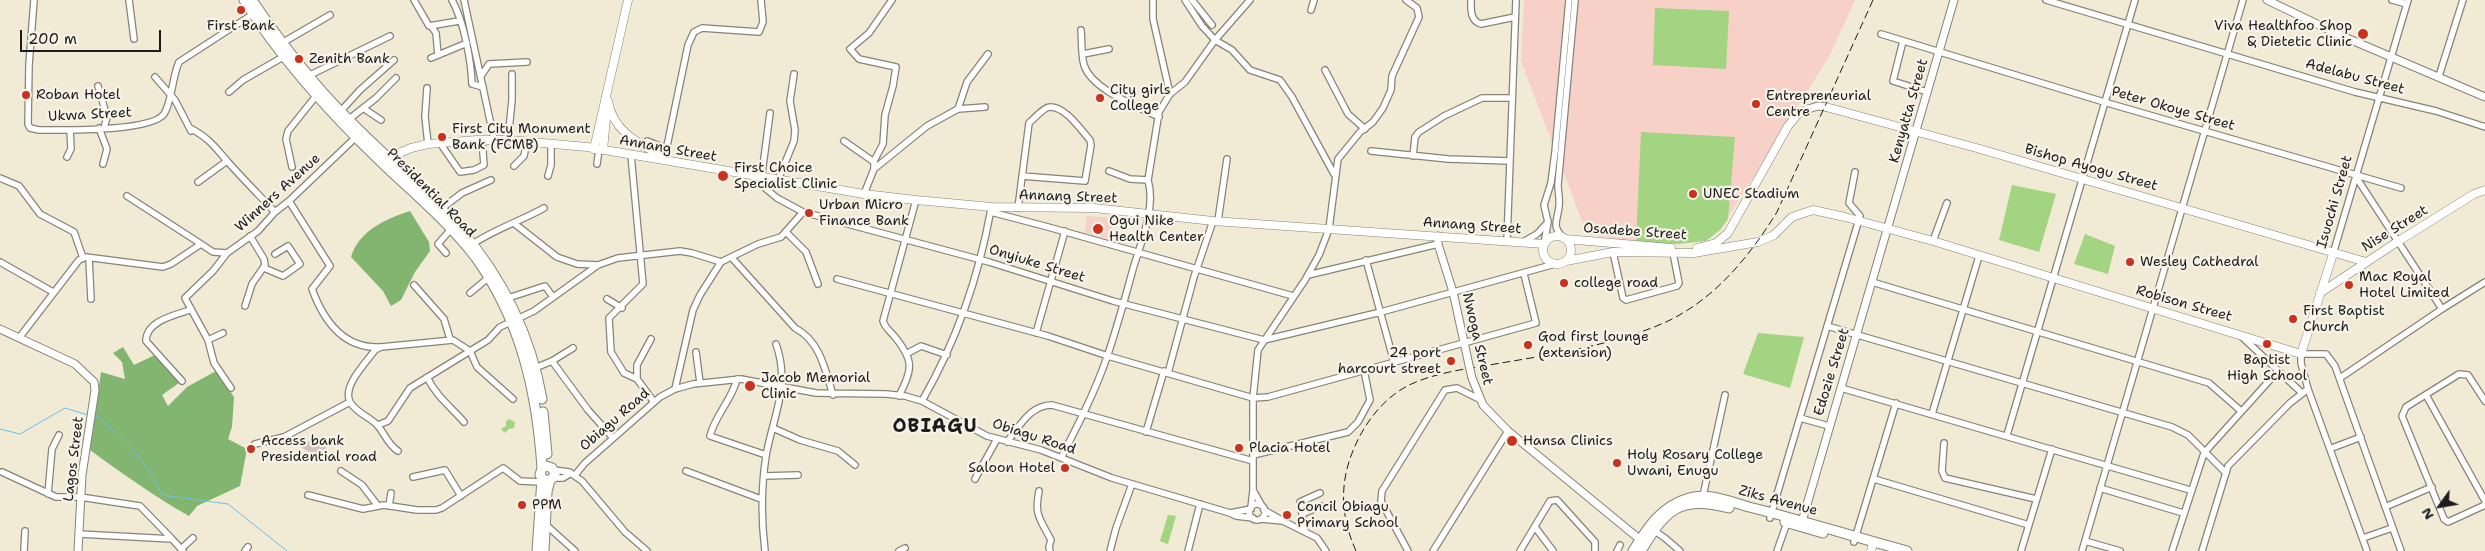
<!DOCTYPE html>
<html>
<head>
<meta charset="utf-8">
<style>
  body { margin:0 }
  #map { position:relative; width:2485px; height:551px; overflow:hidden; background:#f1ead4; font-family:"Shantell Sans",sans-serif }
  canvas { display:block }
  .north { position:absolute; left:2415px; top:481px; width:50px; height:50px; -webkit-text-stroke:4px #f7f3e8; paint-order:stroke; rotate:238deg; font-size:14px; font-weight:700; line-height:20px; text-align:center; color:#1c1c1c }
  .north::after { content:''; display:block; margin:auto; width:18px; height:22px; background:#1c1c1c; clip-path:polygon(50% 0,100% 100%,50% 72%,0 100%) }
  .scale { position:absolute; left:20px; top:30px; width:141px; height:22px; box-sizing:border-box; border:2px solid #1c1c1c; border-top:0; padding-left:6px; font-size:15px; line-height:18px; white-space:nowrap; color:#1c1c1c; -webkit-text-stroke:4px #f7f3e8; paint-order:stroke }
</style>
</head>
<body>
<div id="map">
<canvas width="2485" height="551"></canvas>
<div class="north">N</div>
<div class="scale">200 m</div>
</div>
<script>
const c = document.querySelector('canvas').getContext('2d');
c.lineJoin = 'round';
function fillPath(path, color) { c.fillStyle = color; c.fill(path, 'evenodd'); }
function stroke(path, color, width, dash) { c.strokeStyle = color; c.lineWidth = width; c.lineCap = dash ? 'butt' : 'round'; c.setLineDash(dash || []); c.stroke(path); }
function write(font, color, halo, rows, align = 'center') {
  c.font = font + ' "Shantell Sans",sans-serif'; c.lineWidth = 4.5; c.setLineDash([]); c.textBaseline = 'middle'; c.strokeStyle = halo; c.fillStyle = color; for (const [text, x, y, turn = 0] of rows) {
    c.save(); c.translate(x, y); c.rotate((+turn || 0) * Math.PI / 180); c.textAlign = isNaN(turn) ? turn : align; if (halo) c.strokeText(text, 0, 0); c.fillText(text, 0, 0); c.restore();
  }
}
const built = new Path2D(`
  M1524,0H1855L1830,55L1720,230L1664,247L1587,234L1521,61Z
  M1085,216L1115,218L1108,239L1084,232L1087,222Z`);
const industrial = new Path2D(`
  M303,437L309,442L314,437L323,443L326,448L319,457L304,449L295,441Z`);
const green = new Path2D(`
  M1655,8L1729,11L1726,69L1653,65Z
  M1641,132L1735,137L1728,219L1720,230L1706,241L1678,244L1636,242Z
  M2012,185L2056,194L2039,252L1999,240Z
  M2085,234L2115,246L2108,274L2074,264Z
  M1758,333L1804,337L1790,388L1743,374Z
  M509,419L515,422L514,428L509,429L505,433L501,429L506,426V421Z
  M1168,515L1176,516L1168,544L1160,541Z`);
const forest = new Path2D(`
  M410,211L429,242L430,251L415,272L401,300L391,306L383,291L351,257C359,231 385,219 410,211Z
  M123,347L134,365L155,355L179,383L162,395L168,406L187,387L216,371L234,397L232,427L228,439L247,449L240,486L197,506L189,516C154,496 123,474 90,450L101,372L125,379L122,362L113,353Z`);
const stream = new Path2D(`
  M95,416L99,418C128,444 145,459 162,495L228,504L287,551
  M0,429L20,434L65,408L88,415`);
const minor = new Path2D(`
  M34,0L29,65L28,124L30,128L39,130C62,130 151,132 164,114C172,102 172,77 179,62L253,14
  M129,0L134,39
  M414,0L429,26L459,21
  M452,0C464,22 471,60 472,84L483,87
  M464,0L494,139
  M1153,0V19L1170,94
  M1185,0L1202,26L1215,40L1250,0
  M1192,0L1212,25
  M1471,0C1471,9 1470,21 1481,24L1515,17
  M2046,0L2355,92L2436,111L2485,127
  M2392,0L2407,4
  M1311,10L1314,0
  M431,26L436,33L438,55
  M1081,30C1082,41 1081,55 1084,65C1092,90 1137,106 1159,117
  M1881,34L2104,102L2401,188
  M1903,41L1893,81L1927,92
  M282,43L330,15
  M1083,54L1109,49
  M431,58L467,43
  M1325,70L1348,114L1365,129
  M308,76L390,36
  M481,76L489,64L527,62
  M2439,76L2463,0
  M155,77L175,100L191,131
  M98,86L107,117L104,128
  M427,88L425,117L428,144
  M229,92L243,80L283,57
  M363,108L381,120
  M958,109L985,107
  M340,112L360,90L394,60
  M770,113L761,181L765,188L777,198L803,212L989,262L1113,301L1264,340L1381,312L1555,264
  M348,120L376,98L396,78
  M99,128L107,149L103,164
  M190,128C210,139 214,146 228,162C243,179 259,195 275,212
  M508,140L512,100V74
  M844,141L874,162
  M440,143L460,172L474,170L484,165L482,140
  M643,146L647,141L663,147L667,146L688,45L694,32L702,28L759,32L763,22L761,0
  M1371,151L1448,159L1510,161
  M631,155L643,284L609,318L611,352L624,373L637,379L654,402
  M1413,156L1415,137L1419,132L1444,116L1482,98H1511
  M67,157L71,149L70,130
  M597,164L599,149
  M514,166L524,156L527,141
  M292,167L286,139L288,131L316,96
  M874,169V161L883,144L885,115L893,86L896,67L859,59L850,49L869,33L892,0
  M1109,171L1130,179L1148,180
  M548,176L551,165V144
  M2356,177L2442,309
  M0,178L19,186L40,214L74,232L83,258
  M778,180L794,141L795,130L790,101L794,74
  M198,182L227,161
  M864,194L874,169L927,126L958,109L967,82L988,54
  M127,196L201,244
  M289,201L330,266L312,289C323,319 343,349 380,347
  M1018,208L1029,123L1030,122C1035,118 1044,107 1050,107C1066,107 1080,129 1090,140L1091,145L1085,181L1022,176
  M441,209L462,193L491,180
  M991,212L1048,227L1293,296
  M1218,221L1227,159
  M515,224L557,257L577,264L598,265
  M787,233L806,252L818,284
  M1565,239C1550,226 1558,221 1559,206C1560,199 1558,192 1558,185L1575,0
  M1507,241L1516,0
  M1933,241L1947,203
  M1523,242L1537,234L1548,222
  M473,244C495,229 521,221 544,208
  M1544,244L1548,222L1544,205L1551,183L1555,152L1569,0
  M1613,252L1623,298L1626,300L1677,286L1679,283L1673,253
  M227,253L213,271L185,298L208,340L214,363L231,388
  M446,253L438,244L451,229
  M2333,254L2408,0
  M89,258L91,299
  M732,258L795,328C820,341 825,369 833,395
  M1366,260L1394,362
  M0,262L53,292
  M721,262L758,244L781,237L803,212
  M264,268L283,276L300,264L288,246L275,254
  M1308,275L1438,244
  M837,279L1048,336L1108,356L1253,398L1268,397L1536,323L1524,274
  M1872,282L2209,383L2241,411
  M414,285L444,319L450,339
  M470,293L488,278
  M508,298L545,286L553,297
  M607,299L622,308
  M245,306L252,284L265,265L264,259L250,236
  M1827,326L2172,427L2188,435L2226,473
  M1036,333L1065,231
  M2241,336L2302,393
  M19,338L79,260L86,257L163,267L171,264L201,244L213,252L227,253L258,231L275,212L289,201L356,137
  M208,340L223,333
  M696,352L700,383
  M908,353L921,346L947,355
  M552,361L588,410L613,438
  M535,368L552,361L573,348
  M1168,373L1194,277L1213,221
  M427,377C436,396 450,406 464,422
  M2340,378L2442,309L2485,282
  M637,379V365L651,339
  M737,379C732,400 715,415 710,436L766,455
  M182,381L146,341C146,321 175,315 190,310
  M1841,388L2190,490
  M675,389L693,310L700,295L721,262
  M2426,395L2485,501
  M899,396C912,369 915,362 895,337C891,332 885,328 883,321L916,200
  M922,401C956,342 979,276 991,209
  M2485,401L2468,375L2459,374L2406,407L2402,416L2444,519L2448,522L2485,505
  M350,402C357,414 371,417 378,426C385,434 388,445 398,451
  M1932,414L1979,256
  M1800,418L1829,426
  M378,425L388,421L410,388L488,340L500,327L534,311L598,265L618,258L680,251L692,253L721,262
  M773,428L800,440L838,451L855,465
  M1146,432L1164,371
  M2007,435L2135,0
  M1007,442C1019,427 1030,405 1052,405L1253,461
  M1944,443L1942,471L1945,478L2036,499
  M255,444L284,437L350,402C342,386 366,363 375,350L381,347L453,340L470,351L477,367L513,399
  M2332,448L2361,437
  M1253,455L1348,432L1358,422L1370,400L1364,370
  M1061,458C1078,425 1095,392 1107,357C1117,328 1125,298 1133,269C1141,242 1156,208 1148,180L1159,112L1170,94L1185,82L1215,40L1232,50L1250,70L1280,80L1292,97L1334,174
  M554,470L569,472L582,481L625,532L647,551
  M341,471L362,485L378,506
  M686,471L761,499
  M2,472L56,497H80L140,506L172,539
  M575,475L585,463L660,397L675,389L693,384L741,379L816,393L886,394L905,396L922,401L987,436L1041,450L1112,478L1230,513L1251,509
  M764,476L798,475
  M413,477L445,470L461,496
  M553,478H563L571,473
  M975,479L997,439
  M1874,479L2029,525
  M2100,488L2183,513
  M1039,491C1034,515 1040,519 1051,540L1049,547L1050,551
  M48,494L52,449L59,435
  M308,495L363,509L384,505L417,510H436L442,508L503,468L520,481L541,482
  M1703,496L1725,395
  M1249 512a8 8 0 1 1 16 0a8 8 0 1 1-16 0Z
  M389,506L391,493
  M1262,506L1253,490V398L1258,350L1305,280L1319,255L1329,229L1338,159L1360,132L1373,122L1383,108L1391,90L1392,76L1419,17L1417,8L1406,0
  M2385,507L2432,487
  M1251,508L1253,490
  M1264,510L1283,521L1317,538L1326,551
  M1230,513L1236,516L1253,518
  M1302,514L1321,506
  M1770,518L1860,216L1849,203L1855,172
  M1261,519L1283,521
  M545,524L575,551
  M1535,527L1553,551
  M1653,530L1665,538L1680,551
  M1305,531L1300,502L1320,493
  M79,534L172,539L183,551
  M2363,538L2392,528
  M2085,541L2120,551
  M1854,542L1896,403
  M181,549L193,538
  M24,551L25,531
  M245,551L248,547
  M765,551C761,518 761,488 766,456C773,416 791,386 776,344
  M899,551L905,548
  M1110,551L1116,528L1132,484
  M1188,551L1200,504
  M1408,551L1381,501L1382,491L1445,390L1457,388L1479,399
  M1433,551L1508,431
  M1520,551L1550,501L1557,500L1595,542V551
  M1617,551L1620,545
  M1777,551L1788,520
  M2021,551L2052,449
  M2082,551L2243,0
  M2172,551L2204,453L2278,371
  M2202,551L2228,466L2290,403L2308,389
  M2367,551L2308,389L2301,363V354H2326L2335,366L2401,551`);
const tertiary = new Path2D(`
  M2267,0L2342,36L2485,97
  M1808,109L1818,106L1826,107
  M1438,236V244L1453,292L1469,365
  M0,329L75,364L94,382L95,390L82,475L78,551
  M1472,378L1483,405L1508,431L1643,542
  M1801,525L1954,0`);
const secondary = new Path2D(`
  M608,101C613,133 641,144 667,159
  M1826,107L1980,149L2366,262
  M594,149L628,0
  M603,150L607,108
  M383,160L411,148L428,144L477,140H510L587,147L864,194L916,200L992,207L1094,208L1213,221L1544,244
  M1543 250a14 14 0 1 1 28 0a14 14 0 1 1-28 0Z
  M1565,239L1671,248
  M1697,248L1716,243L1728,233L1788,126L1798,114L1808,109
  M1566,261L1613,252L1694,253L1758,242L1774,235L1792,217L1813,210L1845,217L1933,241L2301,354L2333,254
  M2320,293L2397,242L2474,194L2485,190
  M1871,551L1872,547`);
const primary = new Path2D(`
  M244,0C282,60 329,112 380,161C413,193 449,222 476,258C521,321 537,392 542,468L540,475L545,481L552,479L555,474L552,468L546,466L542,468
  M252,0C281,43 311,82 347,118C384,156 426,190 461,230C503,278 531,337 542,399
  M543,412L547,454
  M1785,522L1823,533
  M537,551L542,479
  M544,551L547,492L550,480
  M1633,551C1648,527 1661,506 1689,498C1708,492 1731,502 1749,507C1802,520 1854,537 1907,551
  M1641,551C1666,510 1678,495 1729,508`);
const rail = new Path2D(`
  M1356,551C1342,520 1339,488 1351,456C1362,425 1385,394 1416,382C1443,371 1473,368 1501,363C1555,354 1617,344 1666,322C1715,299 1749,257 1777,212L1873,0`);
const tertiaryBridge = new Path2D(`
  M1469,365L1472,378`);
const markers = [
  [241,10,5,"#c8321e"],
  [2363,34,6,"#c8321e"],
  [299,59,5,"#c8321e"],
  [26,95,5,"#c8321e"],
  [1100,98,5,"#c8321e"],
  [1756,104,5,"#c8321e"],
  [442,137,5,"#c8321e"],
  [723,176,6,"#c8321e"],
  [1693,194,5,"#c8321e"],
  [809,213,5,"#c8321e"],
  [1098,229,6,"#c8321e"],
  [2130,262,5,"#c8321e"],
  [1564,283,5,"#c8321e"],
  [2349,285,5,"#c8321e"],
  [2293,319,5,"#c8321e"],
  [2267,344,5,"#c8321e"],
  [1528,345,5,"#c8321e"],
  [1451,361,5,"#c8321e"],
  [750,386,6,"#c8321e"],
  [1512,441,6,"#c8321e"],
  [1239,448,5,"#c8321e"],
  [251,449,5,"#c8321e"],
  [1617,463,5,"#c8321e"],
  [1065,468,5,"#c8321e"],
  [522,505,5,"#c8321e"],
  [1287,515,5,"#c8321e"]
];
const poiNames = [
  ["First Bank",241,26,"center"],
  ["Viva Healthfoo Shop",2352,26,"right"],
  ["& Dietetic Clinic",2352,42,"right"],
  ["Zenith Bank",309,59],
  ["City girls",1110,90],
  ["College",1110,106],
  ["Roban Hotel",36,95],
  ["Entrepreneurial",1766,96],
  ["Centre",1766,112],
  ["First City Monument",452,129],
  ["Bank (FCMB)",452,145],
  ["First Choice",734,168],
  ["Specialist Clinic",734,184],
  ["UNEC Stadium",1703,194],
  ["Urban Micro",819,205],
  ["Finance Bank",819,221],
  ["Ogui Nike",1109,221],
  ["Health Center",1109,237],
  ["Wesley Cathedral",2140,262],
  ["Mac Royal",2359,277],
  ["Hotel Limited",2359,293],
  ["college road",1574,283],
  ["First Baptist",2303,311],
  ["Church",2303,327],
  ["God first lounge",1538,337],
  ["(extension)",1538,353],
  ["24 port",1441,353,"right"],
  ["harcourt street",1441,369,"right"],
  ["Baptist",2267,360,"center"],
  ["High School",2267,376,"center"],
  ["Jacob Memorial",761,378],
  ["Clinic",761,394],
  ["Access bank",261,441],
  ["Presidential road",261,457],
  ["Hansa Clinics",1523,441],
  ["Placia Hotel",1249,448],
  ["Holy Rosary College",1627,455],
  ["Uwani, Enugu",1627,471],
  ["Saloon Hotel",1055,468,"right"],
  ["PPM",532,505],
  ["Concil Obiagu",1297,507],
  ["Primary School",1297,523]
];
const streetNames = [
  ["Adelabu Street",2355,77,15],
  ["Peter Okoye Street",2173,109,16],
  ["Kenyatta Street",1909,111,-74],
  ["Ukwa Street",90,115,-3],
  ["Annang Street",668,149,10],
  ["Bishop Ayogu Street",2091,168,16],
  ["Winners Avenue",278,193,-42],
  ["Presidential Road",431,193,45],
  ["Annang Street",1068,197,2],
  ["Isuochi Street",2335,202,-74],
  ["Annang Street",1472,226,4],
  ["Nise Street",2395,229,-32],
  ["Osadebe Street",1635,232,4],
  ["Onyiuke Street",1037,264,17],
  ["Robison Street",2184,304,16],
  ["Nwoga Street",1477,339,77],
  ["Edozie Street",1832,372,-73],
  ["Obiagu Road",615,420,-41],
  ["Obiagu Road",1034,437,18],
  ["Lagos Street",74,459,-83],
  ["Ziks Avenue",1778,501,15]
];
const districtNames = [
  ["OBIAGU",935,427]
];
fillPath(built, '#f7d1c8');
fillPath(industrial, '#d2bfc0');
fillPath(green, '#a3d482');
fillPath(forest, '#82b670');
stroke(stream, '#6fbfea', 1);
stroke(minor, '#868378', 8);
stroke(tertiary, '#868378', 9);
stroke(secondary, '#868378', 9);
stroke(primary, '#868378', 11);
stroke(minor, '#fff', 5.5);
stroke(tertiary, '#fff', 7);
stroke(secondary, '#fff', 8);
stroke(primary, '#fff', 9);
stroke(rail, '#1c1c1c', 1, [8, 4]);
stroke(tertiaryBridge, '#868378', 9, []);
stroke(tertiaryBridge, '#fff', 7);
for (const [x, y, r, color] of markers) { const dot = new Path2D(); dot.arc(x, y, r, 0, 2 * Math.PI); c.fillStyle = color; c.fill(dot); stroke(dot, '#f7f3e8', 2); }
write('14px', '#1c1c1c', '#f7f3e8', poiNames, 'left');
write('14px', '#1c1c1c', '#f7f3e8', streetNames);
c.letterSpacing = '1px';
write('bold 19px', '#1c1c1c', '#f7f3e8', districtNames);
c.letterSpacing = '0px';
</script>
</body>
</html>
